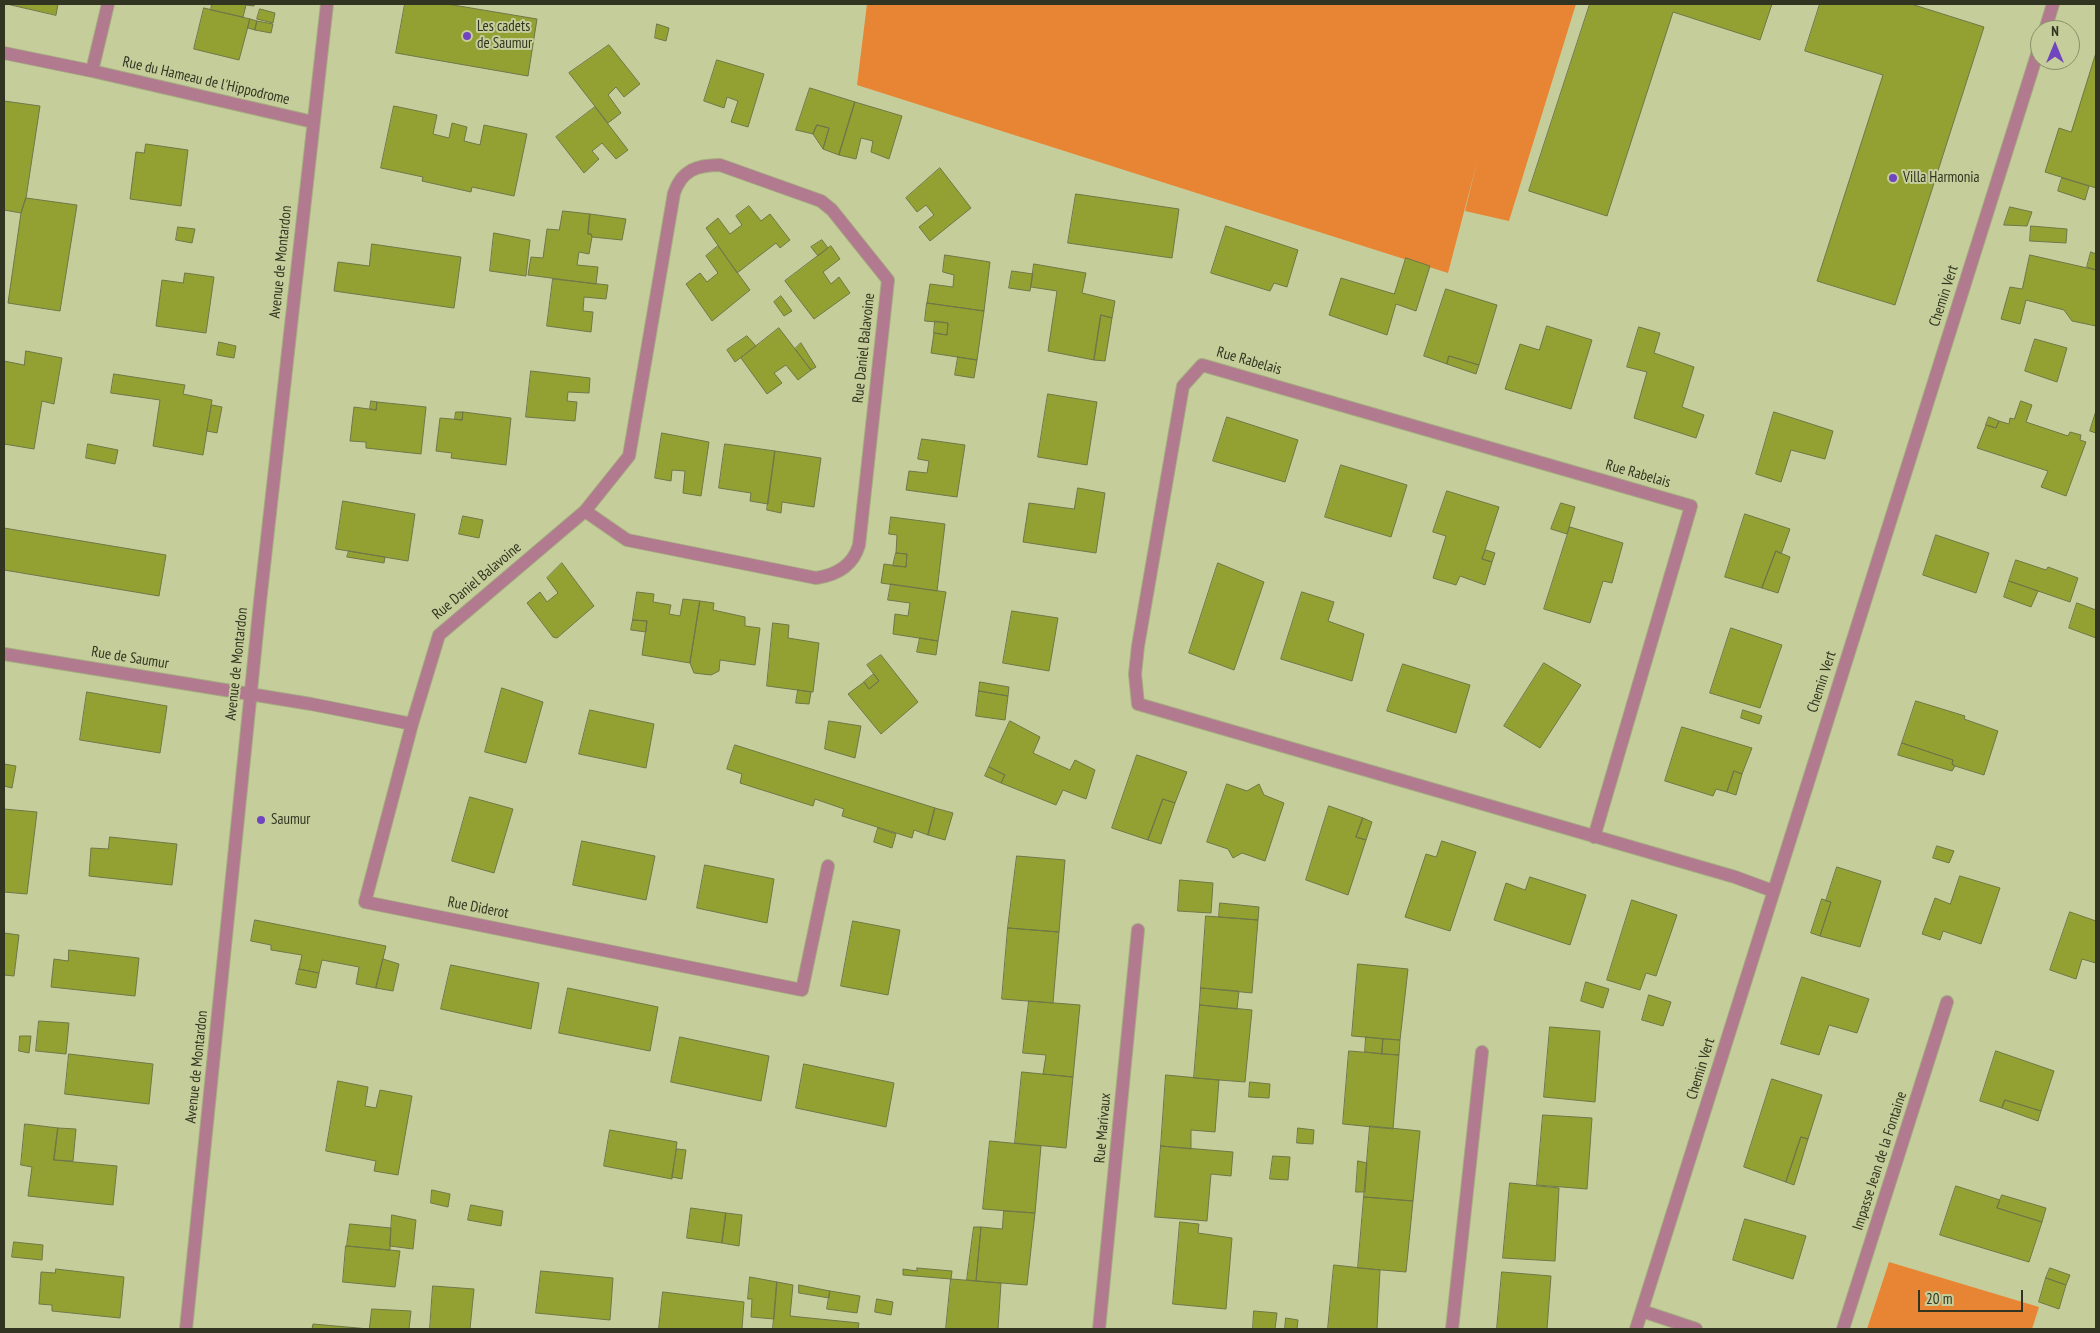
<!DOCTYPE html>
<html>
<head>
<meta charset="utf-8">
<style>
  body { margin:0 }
  #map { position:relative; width:2100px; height:1333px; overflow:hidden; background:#c5ce9b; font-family:"PT Sans Narrow",sans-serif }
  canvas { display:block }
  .frame { position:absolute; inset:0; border:5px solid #313420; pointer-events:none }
  .north { position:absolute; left:2030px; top:20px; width:50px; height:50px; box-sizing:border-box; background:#c5ce9b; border:1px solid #8a906a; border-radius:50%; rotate:0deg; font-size:14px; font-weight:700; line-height:20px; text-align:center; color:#313420 }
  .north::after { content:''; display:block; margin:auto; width:18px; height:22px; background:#7145be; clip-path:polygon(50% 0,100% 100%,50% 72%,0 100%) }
  .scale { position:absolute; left:1918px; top:1290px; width:105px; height:22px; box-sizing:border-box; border:2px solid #313420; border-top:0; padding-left:6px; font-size:15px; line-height:18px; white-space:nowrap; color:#313420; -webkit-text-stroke:4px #c5ce9b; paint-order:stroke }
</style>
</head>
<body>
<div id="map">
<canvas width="2100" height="1333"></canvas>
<div class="frame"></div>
<div class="north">N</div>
<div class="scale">20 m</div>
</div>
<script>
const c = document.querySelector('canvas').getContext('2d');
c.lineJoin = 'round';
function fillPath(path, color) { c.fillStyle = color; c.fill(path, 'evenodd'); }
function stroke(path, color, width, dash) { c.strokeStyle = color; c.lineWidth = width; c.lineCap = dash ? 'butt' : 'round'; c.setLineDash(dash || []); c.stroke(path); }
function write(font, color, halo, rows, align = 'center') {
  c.font = font + ' "PT Sans Narrow",sans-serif'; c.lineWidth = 4; c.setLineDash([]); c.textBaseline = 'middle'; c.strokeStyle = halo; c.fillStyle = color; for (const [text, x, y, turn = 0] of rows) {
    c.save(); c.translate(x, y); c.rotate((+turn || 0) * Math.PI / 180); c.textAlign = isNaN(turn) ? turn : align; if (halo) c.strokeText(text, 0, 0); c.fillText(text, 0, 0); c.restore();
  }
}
const green = new Path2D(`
  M867,4H1576L1509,221L1465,211L1477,162L1448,273L857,85Z
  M1889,1262L2039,1307L2032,1329H1867Z`);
const building = new Path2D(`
  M7,4H58L56,15Z
  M212,4H254V6L246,5L243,17L211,10Z
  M405,4H447L537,19L528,76L396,53Z
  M1590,4H1772L1760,40L1673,12L1607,216L1529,191Z
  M1820,4H1911L1984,27L1895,305L1817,281L1883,75L1805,51Z
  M204,8L250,19L239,60L194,49Z
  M260,9L275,13L273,23L257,19Z
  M250,19L257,21L255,30L248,28Z
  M257,21L273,24L271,33L255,30Z
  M657,24L669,28L666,41L655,38Z
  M609,45L640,84L624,97L616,87L608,95L621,113L608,123L569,73Z
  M2096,53V188L2045,172L2059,128L2071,132Z
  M717,60L764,74L748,127L731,122L738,101L727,97L724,108L704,101Z
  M810,88L855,102L839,155L823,149L829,128L817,125L813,134L796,130Z
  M4,101L40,106L26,198L21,213L4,210Z
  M855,102L902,116L889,159L871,152L873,141L861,138L856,159L839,155Z
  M394,106L437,115L433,134L449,138L452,123L467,127L464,141L480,145L484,125L527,134L514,196L472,187L471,192L422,181L423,177L381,168Z
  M595,107L628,150L616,159L602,143L592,151L599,159L584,173L556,137Z
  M817,125L829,128L823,149L813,134Z
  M146,144L188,150L181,206L130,199L136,152L144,153Z
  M940,168L971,208L930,241L919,227L934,215L926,205L917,212L906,198Z
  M2062,178L2089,186L2085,200L2058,191Z
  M1076,194L1179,209L1172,258L1068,243Z
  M26,198L77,205L60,311L8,303L21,213Z
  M749,206L761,221L770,214L790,240L780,248L776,243L737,273L706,228L718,218L730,234L742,225L736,216Z
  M2010,207L2032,212L2027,226L2004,225Z
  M563,211L590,214L588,234H591L592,237L589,254L579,252L577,265L598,267L596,284L528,275L531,257L543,258L547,229L559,230Z
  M590,214L626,219L622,240L592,237L591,234H588Z
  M1226,226L1298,250L1287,287L1274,283L1270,291L1211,273Z
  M2031,226L2067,229L2066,243L2030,241Z
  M178,227L195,229L192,243L176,240Z
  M494,233L530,240L526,276L490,271Z
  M822,240L828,248L818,256L811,247Z
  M372,244L461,257L454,308L334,291L338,262L369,266Z
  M718,246L750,290L712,321L686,284L700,273L707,282L718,273L706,256Z
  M831,246L840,259L823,272L831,284L839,277L850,293L814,319L785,281Z
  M2091,252L2096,254V270L2087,267Z
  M945,255L990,262L984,311L927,303L930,284L953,287L954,275L943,272Z
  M2030,255L2096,270V326L2072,321L2064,310L2026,300L2020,324L2001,319L2010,287L2022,289Z
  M1406,258L1430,266L1416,311L1396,304L1387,335L1329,315L1341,278L1394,294Z
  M1034,264L1086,273L1082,293L1115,301L1112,318L1101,315L1094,360L1048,351L1057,291L1031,287Z
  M1012,271L1033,274L1030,291L1009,288Z
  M185,273L214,277L206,333L156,326L162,280L183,283Z
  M553,279L608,285L606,299L584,297L583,311L593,312L591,332L547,326Z
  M1446,289L1497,305L1479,365L1449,356L1447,364L1424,356Z
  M781,296L792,311L784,316L774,302Z
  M927,303L984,311L977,360L931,353L934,333L947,335L948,323L925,321Z
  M1101,315L1112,318L1105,361L1094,360Z
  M935,321L948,323L947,335L934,333Z
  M1547,326L1592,340L1571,409L1505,389L1520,344L1539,350Z
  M1639,327L1660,333L1654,353L1694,367L1682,407L1704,415L1696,438L1634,418L1647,372L1627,367Z
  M779,328L811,370L798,380L786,365L774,373L782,383L767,394L741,358Z
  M747,336L756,346L735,362L727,350Z
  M2035,339L2067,348L2057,382L2025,371Z
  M219,342L236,346L234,358L217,355Z
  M801,343L816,367L811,370L795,349Z
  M26,351L62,358L54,404L42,401L34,449L4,444V361L24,365Z
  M1449,356L1479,365L1476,374L1447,364Z
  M958,357L977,360L974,378L955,375Z
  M531,371L590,378L589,393L568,392L567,401L577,402L575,421L526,417Z
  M114,374L185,385L183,394L212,400L203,455L153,446L160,400L111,393Z
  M1048,394L1097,402L1087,465L1038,457Z
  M371,401L377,402L376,410L370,409Z
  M2021,401L2032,405L2026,422L2068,436L2070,432L2081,435L2080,440L2086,442L2066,496L2041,487L2048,471L1977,448L1986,425L1996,428L1999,421L2009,424L2010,418L2014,419Z
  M377,402L426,407L421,454L366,448V442L350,441L354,407L376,410Z
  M212,405L222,407L217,433L207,431Z
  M2096,411V433L2090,431Z
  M456,412H463L462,420L455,419Z
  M463,412L511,418L506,465L451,458L452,453L436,451L440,418L462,420Z
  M1774,412L1833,431L1825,459L1791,450L1781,482L1756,474Z
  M1227,417L1298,440L1285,482L1213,461Z
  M1989,417L1999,421L1996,428L1986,425Z
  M662,433L709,442L701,496L683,493L685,471L672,470L671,481L655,478Z
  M922,439L965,445L957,497L906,490L909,471L927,473L929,461L918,459Z
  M88,444L118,450L115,464L86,458Z
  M725,444L775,451L768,504L750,501L751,493L719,488Z
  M775,451L821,458L814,507L782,502L781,513L767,510Z
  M1341,465L1407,485L1391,537L1325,517Z
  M1078,488L1105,493L1096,553L1023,542L1029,503L1074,509Z
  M1447,491L1499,507L1482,559L1492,562L1485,585L1460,576L1456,585L1433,578L1446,536L1433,532Z
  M343,501L415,514L408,561L336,549Z
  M1561,503L1575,507L1567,534L1551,529Z
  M1745,514L1790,529L1781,554L1776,551L1762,588L1725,577Z
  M463,516L483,520L479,538L459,534Z
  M891,517L945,524L937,591L881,583L884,564L906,567L907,554L896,553L897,535L889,534Z
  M1570,527L1623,543L1612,583L1603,581L1590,623L1544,609Z
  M4,528L166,555L159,596L4,570Z
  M1936,535L1989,553L1976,593L1923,575Z
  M1486,550L1495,553L1492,562L1482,559Z
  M349,551L385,557L384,563L347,557Z
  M1776,551L1790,557L1778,593L1762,588Z
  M896,553L907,554L906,567L893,566Z
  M2016,560L2046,570L2048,567L2078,578L2070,602L2009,581Z
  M562,563L594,606L557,638L553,637L527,603L540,592L547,602L558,593L547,578Z
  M1218,563L1264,582L1234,670L1189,653Z
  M2009,581L2038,591L2031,607L2004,597Z
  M891,584L946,592L938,641L893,634L895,614L908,616L910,603L888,600Z
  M637,592L654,594L653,602L671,605L669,614L680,616L683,599L700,601L690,663L642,655L647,621L633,620Z
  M1302,592L1334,602L1328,621L1364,634L1352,681L1281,659Z
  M700,601L714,603L713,610L745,617V626L760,628L755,665L720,660L719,671L711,675L694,673L690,663Z
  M2077,603L2096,610V638L2069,628Z
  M1012,611L1058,618L1049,671L1003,663Z
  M633,620L647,621L646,632L631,630Z
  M773,623L789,625L788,638L819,643L813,692L767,686Z
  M1731,628L1782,645L1760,708L1710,693Z
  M920,638L938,641L936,655L917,652Z
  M881,655L918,702L881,734L848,694L864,682L869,689L879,681L867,665Z
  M1544,663L1581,685L1540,748L1504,726Z
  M1403,664L1470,685L1456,733L1387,711Z
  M874,674L879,681L869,689L864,682Z
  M980,682L1009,687L1008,696L979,691Z
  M502,688L543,702L526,763L485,752Z
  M798,690L811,692L809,704L796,703Z
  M979,691L1008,696L1005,720L976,716Z
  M87,692L167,706L160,753L80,740Z
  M1916,701L1965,716L1964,719L1998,731L1984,775L1955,766L1952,764L1953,760L1902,743Z
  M590,710L654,724L646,768L579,754Z
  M1743,710L1762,716L1759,724L1741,718Z
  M829,721L861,726L855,758L825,749Z
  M1010,721L1040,737L1033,753L1070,770L1075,760L1095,770L1086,799L1063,790L1056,805L1001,783L1005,775L989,767Z
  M1682,727L1752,748L1742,774L1734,771L1727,792L1716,789L1713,796L1665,781Z
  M1902,743L1953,760L1952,764L1955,766L1952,771L1898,755Z
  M735,745L935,808L928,835L914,830L912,838L842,816L844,809L815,799L813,806L740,783L742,774L727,769Z
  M1137,755L1187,772L1175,803L1163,799L1148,840L1112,828Z
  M4,764L16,766L12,788L4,786Z
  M989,767L1005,775L1001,783L985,776Z
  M1734,771L1742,774L1736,795L1727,792Z
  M1227,784L1247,791L1259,784L1264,795L1284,803L1265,861L1242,853L1233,858L1228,849L1207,842Z
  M470,797L513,809L494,873L452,861Z
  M1163,799L1175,803L1161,844L1148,840Z
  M1329,806L1363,818L1356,837L1366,840L1348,895L1306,880Z
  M935,808L953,813L945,840L928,835Z
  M4,809L37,812L27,894L4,892Z
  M1363,818L1372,822L1366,840L1356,837Z
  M878,828L896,834L892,848L874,842Z
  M110,837L177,844L172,885L89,876L91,848L108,849Z
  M582,841L655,856L646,900L573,885Z
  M1442,841L1476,852L1450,931L1405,917L1426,854L1436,857Z
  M1937,846L1954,851L1949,863L1933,858Z
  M1017,856L1065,860L1059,932L1008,928Z
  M705,865L774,879L767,923L697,908Z
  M1837,867L1881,881L1860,947L1820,936L1831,902L1826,901Z
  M1960,876L2000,888L1981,944L1943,931L1940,940L1922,934L1935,898L1950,904Z
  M1530,877L1586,895L1570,945L1494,920L1506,883L1525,890Z
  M1180,880L1213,883L1211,913L1178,911Z
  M1822,899L1831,902L1820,936L1811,933Z
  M1632,900L1677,915L1656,976L1646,973L1640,990L1607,980Z
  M1220,903L1259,907L1258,920L1219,917Z
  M2070,912L2096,921V963L2082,959L2076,979L2050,970Z
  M1206,916L1258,920L1252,993L1201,988Z
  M255,920L386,946L376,988L356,984L359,967L322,960L319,973L299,969L302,955L271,950V945L251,941Z
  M853,921L900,930L888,995L841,986Z
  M1008,928L1059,932L1053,1003L1002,999Z
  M4,933L19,935L14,976L4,975Z
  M69,950L139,958L135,996L51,987L54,959L68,961Z
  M383,959L399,964L393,991L376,988Z
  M1358,964L1408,969L1400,1040L1352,1036Z
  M451,965L539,983L531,1029L441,1009Z
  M299,969L319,973L316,988L296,984Z
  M1802,977L1869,999L1857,1033L1829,1025L1819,1055L1781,1044Z
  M1586,982L1609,989L1603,1008L1581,1001Z
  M568,988L658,1007L650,1051L559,1033Z
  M1201,988L1239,991L1237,1009L1200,1005Z
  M1649,995L1671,1002L1663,1026L1642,1020Z
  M1029,1001L1080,1005L1073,1077L1043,1074L1046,1055L1023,1053Z
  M1200,1005L1252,1010L1245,1082L1194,1078Z
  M39,1021L69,1023L66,1054L36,1051Z
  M1550,1027L1600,1031L1595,1102L1544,1097Z
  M20,1036H31L29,1053L19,1051Z
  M680,1037L769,1056L761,1101L671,1082Z
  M1366,1037L1383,1039L1382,1054L1365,1052Z
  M1383,1039L1400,1040L1399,1055L1382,1054Z
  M1349,1051L1399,1055L1393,1129L1343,1124Z
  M1996,1051L2054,1071L2041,1111L2005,1100L2002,1108L1980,1101Z
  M69,1054L153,1064L149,1104L65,1094Z
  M804,1064L894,1083L886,1127L796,1108Z
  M1022,1072L1073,1077L1066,1148L1015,1143Z
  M1166,1075L1219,1080L1215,1132L1191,1130V1149L1161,1146Z
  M1772,1079L1822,1095L1808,1139L1801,1137L1786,1182L1744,1167Z
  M338,1081L368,1087L365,1106L376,1108L380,1090L412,1096L398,1175L374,1171L376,1161L326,1151Z
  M1250,1082L1270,1084L1269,1098L1249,1097Z
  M2005,1100L2041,1111L2038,1121L2002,1108Z
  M1543,1115L1592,1118L1587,1189L1537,1185Z
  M25,1124L58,1128L54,1160L117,1166L113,1205L28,1196L32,1167L21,1165Z
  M1370,1126L1420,1131L1413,1201L1364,1197Z
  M58,1128L76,1129L73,1161L54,1160Z
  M1298,1128L1314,1130L1313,1144L1297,1143Z
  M610,1130L677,1142L672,1179L604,1166Z
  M1801,1137L1808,1139L1794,1185L1786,1182Z
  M990,1141L1041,1146L1035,1213L983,1209Z
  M1161,1146L1233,1152L1231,1176L1211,1174L1207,1221L1155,1217Z
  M677,1149L686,1150L682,1179L672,1177Z
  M1273,1156L1290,1157L1288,1180L1270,1179Z
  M1358,1161L1367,1163L1365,1192H1356Z
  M1510,1183L1559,1188L1555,1261L1503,1258Z
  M1956,1186L2000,1200L1997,1208L2042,1222L2029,1262L1940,1235Z
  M432,1190L450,1194L448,1207L431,1203Z
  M2002,1195L2046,1208L2042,1222L1997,1208Z
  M1364,1197L1413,1201L1406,1272L1358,1268Z
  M471,1205L503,1211L501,1226L468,1220Z
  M691,1208L726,1213L722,1243L687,1238Z
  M1004,1211L1035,1213L1027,1285L976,1281L981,1227L1002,1229Z
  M726,1213L742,1215L739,1246L722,1243Z
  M392,1215L416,1220L413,1249L390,1246Z
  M1745,1219L1806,1236L1793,1279L1733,1260Z
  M1180,1222L1199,1224L1198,1233L1232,1238L1226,1309L1173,1304Z
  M350,1224L391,1228L390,1250L347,1246Z
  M974,1227H981L976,1281L967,1280Z
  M14,1242L43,1245L42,1260L12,1257Z
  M346,1246L400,1251L395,1287L343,1282Z
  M1334,1265L1380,1270L1377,1329H1328Z
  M917,1268L952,1271L951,1279L903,1275V1269L917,1271Z
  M2050,1268L2070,1275L2066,1285L2046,1278Z
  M56,1269L124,1277L120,1318L52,1311V1305L39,1304L41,1272L55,1273Z
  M541,1271L613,1278L610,1320L536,1313Z
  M1502,1272L1551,1276L1547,1329H1497Z
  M750,1277L777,1282L774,1319L751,1317L752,1299H748Z
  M2046,1278L2066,1285L2059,1309L2039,1302Z
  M951,1279L1001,1283L998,1329H946Z
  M777,1282L793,1285L790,1316L859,1323L858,1329H773Z
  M799,1285L830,1291L829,1298L799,1293Z
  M433,1286L474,1289L470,1329H430Z
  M830,1291L860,1296L857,1313L827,1309Z
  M663,1292L744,1302L742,1329H659Z
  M877,1299L893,1302L891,1315L875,1312Z
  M372,1309L411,1311L409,1329H312L313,1324L369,1329Z
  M1254,1311L1277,1313L1275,1329H1253Z
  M1286,1318L1298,1320L1297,1329H1285Z`);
const minor = new Path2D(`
  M2045,30L2053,4
  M4,53L92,71L313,122
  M92,71L108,4
  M4,654L311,704L412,724L365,902L802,990L828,866
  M412,724L439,635L585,511L629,456L674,193C682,170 697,165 720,165L821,201L832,210L888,280L859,545C853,566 836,575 816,578L627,540L585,511
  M1594,837L1691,506L1202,365L1183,386L1138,646L1135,674L1138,704L1735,877L1773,891
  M1642,1311L1696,1329
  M186,1329L260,602L327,4
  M1099,1329L1138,930
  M1452,1329L1482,1052
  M1636,1329L2040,45
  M1843,1329L1947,1002`);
const markers = [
  [467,36,5,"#7145be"],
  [1893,178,5,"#7145be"],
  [261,820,5,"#7145be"]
];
const poiNames = [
  ["Les cadets",477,27],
  ["de Saumur",477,44],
  ["Villa Harmonia",1903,178],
  ["Saumur",271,820]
];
const streetNames = [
  ["Rue du Hameau de l'Hippodrome",206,81,13],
  ["Avenue de Montardon",281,262,-84],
  ["Chemin Vert",1944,296,-72],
  ["Rue Daniel Balavoine",864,348,-84],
  ["Rue Rabelais",1249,361,16],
  ["Rue Rabelais",1638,474,16],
  ["Rue Daniel Balavoine",477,581,-40],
  ["Rue de Saumur",130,658,9],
  ["Avenue de Montardon",237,664,-84],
  ["Chemin Vert",1822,682,-72],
  ["Rue Diderot",478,908,11],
  ["Avenue de Montardon",197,1067,-84],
  ["Chemin Vert",1701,1069,-73],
  ["Rue Marivaux",1103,1128,-85],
  ["Impasse Jean de la Fontaine",1880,1161,-72]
];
fillPath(green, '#e78534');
fillPath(building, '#93a133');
stroke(building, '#6f7747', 1);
stroke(minor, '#a4ac80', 14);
stroke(minor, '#b27a8e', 12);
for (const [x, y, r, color] of markers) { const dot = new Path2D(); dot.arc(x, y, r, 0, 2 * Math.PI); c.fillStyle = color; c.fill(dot); stroke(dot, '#c5ce9b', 2); }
write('15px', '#313420', '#c5ce9b', poiNames, 'left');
write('15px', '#313420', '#c5ce9b', streetNames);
</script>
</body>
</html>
